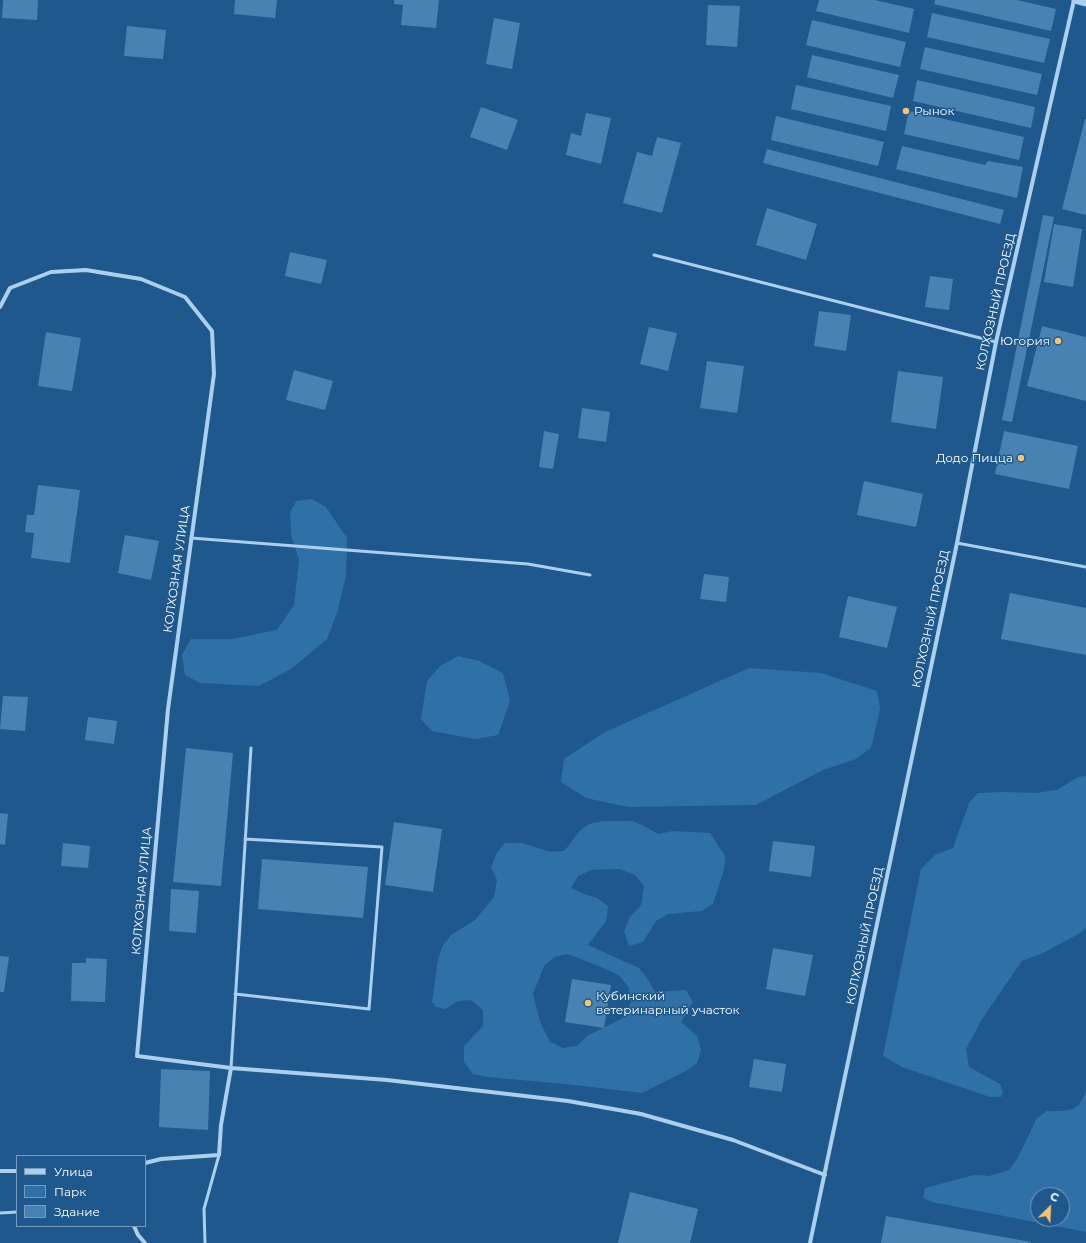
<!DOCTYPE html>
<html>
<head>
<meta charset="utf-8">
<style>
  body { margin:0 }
  #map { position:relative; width:1086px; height:1243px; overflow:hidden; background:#1f588c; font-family:Montserrat,sans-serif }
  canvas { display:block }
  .legend { position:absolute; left:16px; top:1155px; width:130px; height:72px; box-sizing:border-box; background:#1f588c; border:1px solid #799bba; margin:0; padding:5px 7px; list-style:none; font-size:12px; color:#fff }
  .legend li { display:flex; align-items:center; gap:8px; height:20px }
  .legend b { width:20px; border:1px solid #799bba }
  .north { position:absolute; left:1030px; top:1187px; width:40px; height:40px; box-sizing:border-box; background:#1f588c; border:1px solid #799bba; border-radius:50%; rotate:24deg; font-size:11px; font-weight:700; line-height:16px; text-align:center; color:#fff }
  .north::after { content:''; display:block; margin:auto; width:14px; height:18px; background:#fac36b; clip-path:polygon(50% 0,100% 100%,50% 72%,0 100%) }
</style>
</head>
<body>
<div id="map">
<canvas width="1086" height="1243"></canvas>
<ul class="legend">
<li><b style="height:5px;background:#abcfec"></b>Улица</li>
<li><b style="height:11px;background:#2f71a7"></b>Парк</li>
<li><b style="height:11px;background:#4782b3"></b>Здание</li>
</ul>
<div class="north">С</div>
</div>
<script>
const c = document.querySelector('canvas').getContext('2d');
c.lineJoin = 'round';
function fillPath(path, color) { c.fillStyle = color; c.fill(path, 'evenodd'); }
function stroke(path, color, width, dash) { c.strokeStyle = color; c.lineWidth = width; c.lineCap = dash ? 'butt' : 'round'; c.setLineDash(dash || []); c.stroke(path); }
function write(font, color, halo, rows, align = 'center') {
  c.font = font + ' Montserrat,sans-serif'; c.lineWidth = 3; c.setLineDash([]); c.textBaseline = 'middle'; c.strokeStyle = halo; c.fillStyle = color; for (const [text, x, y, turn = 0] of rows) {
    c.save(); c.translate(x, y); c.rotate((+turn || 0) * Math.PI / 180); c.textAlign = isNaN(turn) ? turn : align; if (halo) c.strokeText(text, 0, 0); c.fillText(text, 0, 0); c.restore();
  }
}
const green = new Path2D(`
  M312,499L326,507L347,538L346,576L337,613L327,639L291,669L259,686L200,683L185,675L182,655L191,639H232L277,630L294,605L299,560L291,535L290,513L296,501Z
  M458,656L479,661L503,673L510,701L498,735L475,739L432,731L421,719L427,681L440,666Z
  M749,668L821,673L877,691L880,709L871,748L856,759L823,770L756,805L628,807L586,798L561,782L564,759L605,732Z
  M1086,776V927L1082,932L1043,953L1022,961L982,1019L966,1049L969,1067L1000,1084L1003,1091L1001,1097H990L902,1067L883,1056L921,869L935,855L953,848L969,803L978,793L1004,792L1036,793L1057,790L1078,777Z
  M632,821L644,826L658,834L673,831L710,833L725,856L724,870L713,904L701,911L668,914L656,921L643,942L629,946L624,931L630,917L641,905L644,886L635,875L619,869L591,870L578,876L571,888L584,894L597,898L608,906L606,921L588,945L639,968L647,978L655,992L686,990L693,1002L681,1022L697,1036L701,1050L697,1063L684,1072L642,1093L566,1084L487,1077L473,1074L464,1062V1046L483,1026V1010L471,1000L458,1001L445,1009L436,1007L432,1002L438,960L442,947L451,935L475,920L494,897L497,880L491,867L496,854L505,843H522L550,852L564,851C570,845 574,837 580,831C592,817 615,822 632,821ZM568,954L608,970L620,976L629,988L631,1002L625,1017L587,1036L577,1046L563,1048L550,1042L540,1022L533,994L544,966L554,957Z
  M1086,1092V1232L932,1202L923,1198L925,1188L974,1175L989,1176L1009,1170L1017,1159L1037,1118L1047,1111H1060L1073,1109L1079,1105ZM1038,1195H1062V1219H1038Z`);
const building = new Path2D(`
  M3,0H38L37,20L2,18Z
  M235,0H277L275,18L234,14Z
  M394,0H439L436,28L401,25L403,5L394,4Z
  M819,0H875L914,9L909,33L816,11Z
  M935,0H1017L1056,9L1051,31L934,4Z
  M708,5L740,6L737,47L706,45Z
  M932,13L1050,39L1044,63L927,37Z
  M494,18L520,23L512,69L486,64Z
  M812,20L906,42L900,67L806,45Z
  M127,26L166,30L163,59L124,56Z
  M925,47L1042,74L1037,95L920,69Z
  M812,55L899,75L893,98L807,77Z
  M917,80L1035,107L1031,128L913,101Z
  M796,85L891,106L886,131L791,109Z
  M481,107L518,120L507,150L470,137Z
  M909,111L1024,137L1019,160L904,134Z
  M586,113L611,118L601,164L566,155L571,133L581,136Z
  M776,116L884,142L878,166L771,140Z
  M1085,119H1086V215L1062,209Z
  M657,137L681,143L662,213L623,203L637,152L652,156Z
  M902,146L985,165L988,161L1023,167L1017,198L896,169Z
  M767,149L1004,210L1000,224L763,163Z
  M767,208L817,224L806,260L756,245Z
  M1043,215L1054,217L1012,422L1002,420Z
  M1054,224L1082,229L1073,287L1044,282Z
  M290,252L327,260L321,284L285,276Z
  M930,276L953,279L949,310L925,307Z
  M819,311L851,315L846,351L814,346Z
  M1042,326L1086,337V401L1027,386Z
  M649,327L677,333L668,371L640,364Z
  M46,332L81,338L72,391L38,386Z
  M707,361L744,366L737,413L700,408Z
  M294,370L333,381L325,410L286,400Z
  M898,371L943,377L936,429L891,422Z
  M582,408L610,412L606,442L578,438Z
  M544,431L559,434L553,469L539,467Z
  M1004,431L1078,446L1069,489L995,474Z
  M864,481L923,494L916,527L857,515Z
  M38,485L80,490L70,563L31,558L34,533L25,532L27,515H34Z
  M125,535L159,541L151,580L118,573Z
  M704,574L729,577L726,602L700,599Z
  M1010,593L1086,608V655L1001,639Z
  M848,596L897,607L887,648L839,637Z
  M3,696L28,697L25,731L0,729Z
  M88,717L117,721L114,744L85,740Z
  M186,748L233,753L221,886L173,882Z
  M0,813L8,814L5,845L0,844Z
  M394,822L442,829L433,892L385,885Z
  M773,841L815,846L811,877L769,871Z
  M63,843L90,846L88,868L61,866Z
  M262,859L368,867L363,918L258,909Z
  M171,889L199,891L196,933L169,931Z
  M773,948L813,955L805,996L766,989Z
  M0,956L9,957L4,992H0Z
  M86,958L107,959L105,1002L71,1001L72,963H86Z
  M572,979L611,985L604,1028L565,1022Z
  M754,1059L786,1064L782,1092L749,1087Z
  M161,1069L210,1071L208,1130L159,1127Z
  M630,1192L698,1209L690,1243H618Z
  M886,1216L1031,1242V1243H881Z`);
const service = new Path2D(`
  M654,255L996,342
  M191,538L528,564L590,575
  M957,543L1086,567
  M235,994L369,1009L382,847L245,839
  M231,1068L251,748
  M0,1213L17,1212
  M205,1243L204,1209L219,1155`);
const minor = new Path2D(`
  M0,307L10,288L51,272L86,270L141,279L185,297L212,331L214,374L168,709L137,1056L231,1068L387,1080L568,1101L641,1114L733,1140L825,1175
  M145,1163L161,1159L219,1155L221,1125L231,1068
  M0,1171H17
  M134,1226L138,1235L145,1243
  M810,1243L957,543L996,342L1074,0`);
const tertiary = new Path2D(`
  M1075,0L1086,3`);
const markers = [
  [906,111,4,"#fac36b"],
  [1058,341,4,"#fac36b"],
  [1021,458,4,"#fac36b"],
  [588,1003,4,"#fac36b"]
];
const poiNames = [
  ["Рынок",914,111],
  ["Югория",1050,341,"right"],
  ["Додо Пицца",1013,458,"right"],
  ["Кубинский",596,996],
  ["ветеринарный участок",596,1010]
];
const streetNames = [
  ["КОЛХОЗНЫЙ ПРОЕЗД",996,302,-77],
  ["КОЛХОЗНАЯ УЛИЦА",177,569,-82],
  ["КОЛХОЗНЫЙ ПРОЕЗД",931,619,-78],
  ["КОЛХОЗНАЯ УЛИЦА",142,891,-85],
  ["КОЛХОЗНЫЙ ПРОЕЗД",865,936,-78]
];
fillPath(green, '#2f71a7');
fillPath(building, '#4782b3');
stroke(service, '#abcfec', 3);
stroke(minor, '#abcfec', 4);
stroke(tertiary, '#abcfec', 7);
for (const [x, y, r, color] of markers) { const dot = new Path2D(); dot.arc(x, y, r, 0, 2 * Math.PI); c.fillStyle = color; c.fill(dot); stroke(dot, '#1f588c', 1.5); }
write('12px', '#fff', '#1f588c', poiNames, 'left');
write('12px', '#fff', '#1f588c', streetNames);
</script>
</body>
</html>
